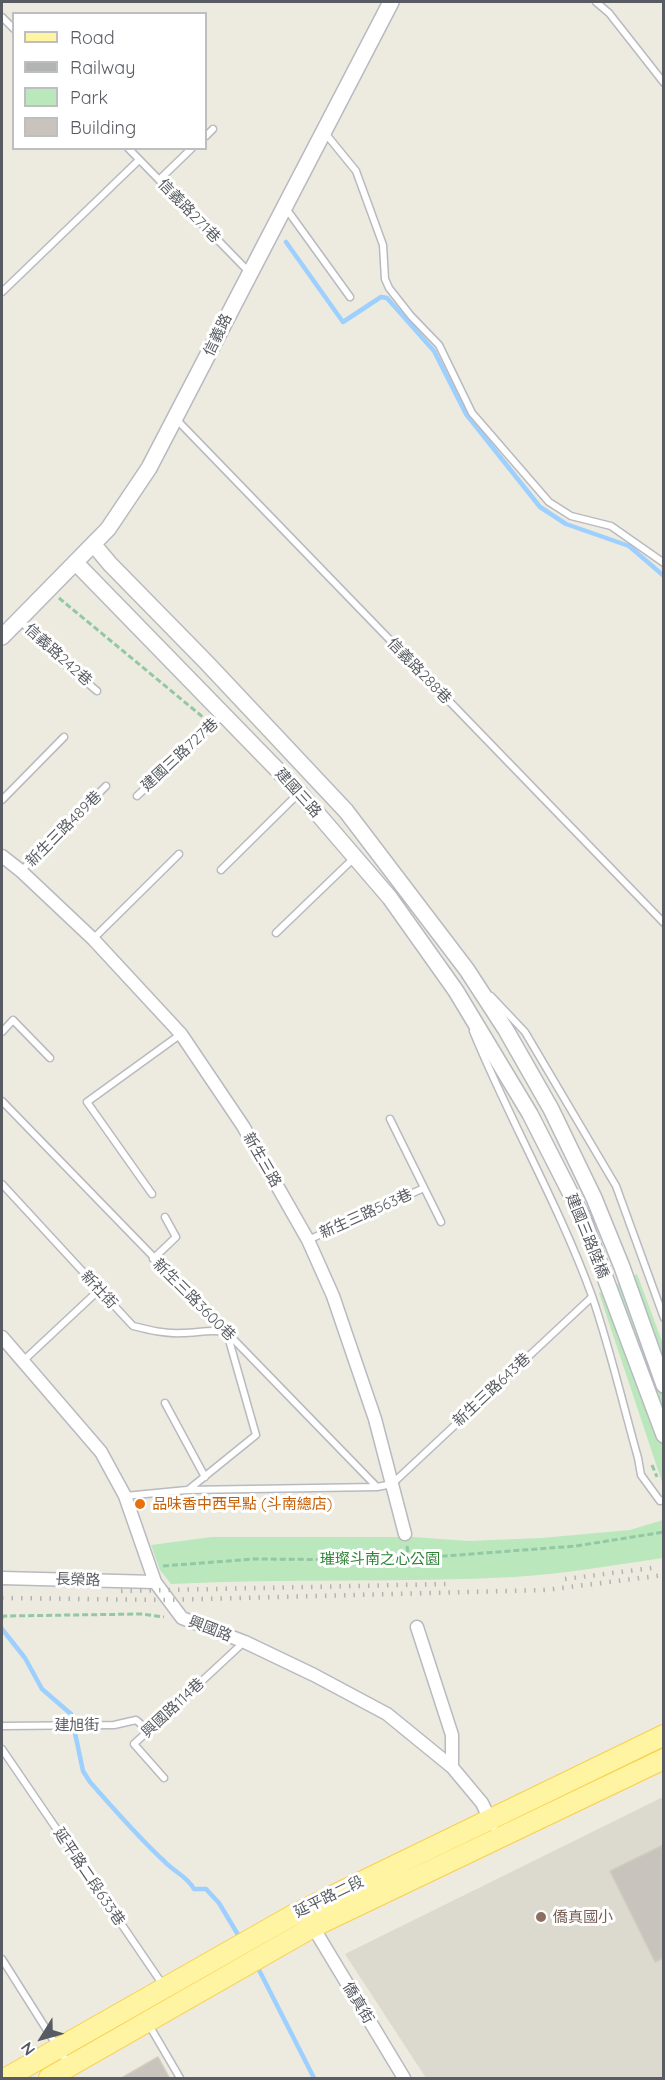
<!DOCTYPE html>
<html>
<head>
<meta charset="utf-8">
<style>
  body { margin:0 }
  #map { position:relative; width:665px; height:2080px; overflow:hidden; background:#edeadf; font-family:Quicksand,sans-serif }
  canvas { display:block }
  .frame { position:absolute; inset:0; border:3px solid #585c62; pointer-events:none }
  .legend { position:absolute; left:12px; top:12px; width:195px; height:138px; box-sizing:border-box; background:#fff; border:2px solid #bcbec0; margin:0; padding:8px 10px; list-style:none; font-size:18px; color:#585c62 }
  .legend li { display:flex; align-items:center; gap:12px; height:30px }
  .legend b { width:30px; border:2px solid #bcbec0 }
  .north { position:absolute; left:12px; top:2008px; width:60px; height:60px; -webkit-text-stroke:4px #fff; paint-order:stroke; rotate:233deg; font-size:16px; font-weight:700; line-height:24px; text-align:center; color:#585c62 }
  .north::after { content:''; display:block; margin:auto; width:21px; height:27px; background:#585c62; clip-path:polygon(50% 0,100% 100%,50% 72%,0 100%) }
</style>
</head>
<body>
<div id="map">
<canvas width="665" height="2080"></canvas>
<div class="frame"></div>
<ul class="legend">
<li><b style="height:8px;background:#fff4a2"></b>Road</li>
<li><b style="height:8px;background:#b2b3b3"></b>Railway</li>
<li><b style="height:16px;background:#bae7bb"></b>Park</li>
<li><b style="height:16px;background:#c8c4bd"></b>Building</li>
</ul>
<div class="north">N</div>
</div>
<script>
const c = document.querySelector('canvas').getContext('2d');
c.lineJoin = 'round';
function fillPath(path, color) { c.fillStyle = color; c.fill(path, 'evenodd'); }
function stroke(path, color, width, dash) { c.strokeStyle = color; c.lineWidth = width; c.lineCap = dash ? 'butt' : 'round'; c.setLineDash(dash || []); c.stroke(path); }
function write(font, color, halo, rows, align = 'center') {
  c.font = font + ' Quicksand,"Noto Sans TC",sans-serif'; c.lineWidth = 6; c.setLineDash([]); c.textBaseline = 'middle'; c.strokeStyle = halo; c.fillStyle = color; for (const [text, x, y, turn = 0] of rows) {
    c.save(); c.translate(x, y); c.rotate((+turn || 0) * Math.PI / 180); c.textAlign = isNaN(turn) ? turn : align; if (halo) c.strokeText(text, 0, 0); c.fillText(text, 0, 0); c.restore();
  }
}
const education = new Path2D(`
  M663,1797V2078H426L345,1954Z`);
const green = new Path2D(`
  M637,1274L663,1344V1485L599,1293Z
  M663,1520V1558C614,1565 564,1574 514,1577C400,1583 285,1578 171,1584L160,1570L151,1545L212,1537H413L469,1541L542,1538L630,1530Z`);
const stream = new Path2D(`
  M286,242L343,322L381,297L387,298L434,351L466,414L540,507L566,524L629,546L664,576
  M2,1629L25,1658L42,1689L71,1714L83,1771L90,1782C114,1809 138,1837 164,1861C174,1872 187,1876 194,1889H206L219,1903L240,1938
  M257,1966L314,2078`);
const building = new Path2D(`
  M663,1845V1958L655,1962L610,1871Z
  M158,2057L170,2079H120Z`);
const path = new Path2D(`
  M59,598L204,718
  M652,1465L657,1477
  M407,1546L409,1559
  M163,1566L254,1559L393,1560L576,1546L664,1532
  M2,1618L4,1616L141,1614L164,1617`);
const service = new Path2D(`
  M596,2L609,13L664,83
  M2,17L14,29
  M325,133L356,171L383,245L385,279L389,288L411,316L439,345L472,413L549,502L571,516L611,526L664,563
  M206,136L213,129
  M128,148L249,272
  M159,180L192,148
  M285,207L350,297
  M2,292L139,160
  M176,419L664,923
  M19,619L43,645L97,691
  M137,796L223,715
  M2,800L64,737
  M221,870L299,793
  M21,871L106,786
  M276,933L355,857
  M93,939L179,854
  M491,996L525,1032L616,1186L664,1318
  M473,1031C510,1121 559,1205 592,1296C610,1348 623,1405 638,1458L641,1475L660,1501L664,1500
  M2,1032L13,1020L50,1058
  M2,1101L377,1487L392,1484L592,1297
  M390,1119L441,1222
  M2,1184L133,1326C149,1330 165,1334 182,1333C197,1333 210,1329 226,1332
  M152,1194L87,1102L181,1034
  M308,1240L424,1188
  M153,1259L176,1237L165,1217
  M23,1361L99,1290
  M165,1403L205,1477
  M188,1490L256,1435L227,1333
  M125,1496L187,1490L377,1487
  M2,1726L114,1725L136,1720L149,1731
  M2,1749L163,1985
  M164,1778L134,1744L244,1642
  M2,1959L69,2065
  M149,2025L180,2078`);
const minor = new Path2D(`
  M2,856L21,871L93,939L181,1034L243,1126L308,1240L333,1296L375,1419L405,1534
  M2,1337L101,1452L125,1496L155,1582L182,1618L245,1642L314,1675L387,1714L452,1767L482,1803L492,1824
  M2,1578L155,1582
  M417,1627L452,1735V1767
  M313,1927L404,2078`);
const tertiary = new Path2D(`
  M94,545L110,564L207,663L346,811L467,970L506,1030L551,1109L594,1198L622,1267L664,1385
  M76,563L299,792L390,898L456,991L530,1114L582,1216L664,1435
  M2,637L108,529L149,468L391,2`);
const primary = new Path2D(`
  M6,2078L293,1915L664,1735
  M49,2078L313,1927L664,1759`);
const rail = new Path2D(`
  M565,1579L652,1568
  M121,1591L448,1584
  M2,1598L167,1600L546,1590L664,1575`);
const markers = [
  [140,1504,6,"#e8710a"],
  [541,1917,6,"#8d6e63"]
];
const streetNames = [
  ["信義路271巷",189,211,46],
  ["信義路",218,335,-64],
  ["信義路242巷",58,655,42],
  ["信義路288巷",419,671,46],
  ["建國三路727巷",180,755,-43],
  ["建國三路",298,793,48],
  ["新生三路489巷",64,829,-45],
  ["新生三路",262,1160,60],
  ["新生三路563巷",366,1214,-24],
  ["建國三路陸橋",587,1236,68],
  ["新社街",99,1290,47],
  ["新生三路3600巷",194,1300,45],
  ["新生三路643巷",492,1390,-43],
  ["長榮路",78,1580,2],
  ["興國路",210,1629,21],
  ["興國路114巷",173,1708,-43],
  ["建旭街",77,1725],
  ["延平路二段633巷",89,1877,56],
  ["延平路二段",329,1897,-26],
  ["僑真街",358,2003,59]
];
const foodNames = [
  ["品味香中西早點 (斗南總店)",152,1504]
];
const parkNames = [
  ["璀璨斗南之心公園",380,1559]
];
const educationNames = [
  ["僑真國小",553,1917]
];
fillPath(education, '#dcd9ce');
fillPath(green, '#bae7bb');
stroke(stream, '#9dd0ff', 4.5);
fillPath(building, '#c8c4bd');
stroke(building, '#d2ccbe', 1.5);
stroke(service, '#b8bac0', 9);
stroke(minor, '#b8bac0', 15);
stroke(tertiary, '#b8bac0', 18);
stroke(primary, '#fad04b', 22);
stroke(path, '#92c8a3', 3, [6, 3]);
stroke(service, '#fff', 6);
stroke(minor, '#fff', 12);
stroke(tertiary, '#fff', 15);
stroke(primary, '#fff4a2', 20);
stroke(rail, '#b2b3b3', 4.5, [1.5, 8]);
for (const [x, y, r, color] of markers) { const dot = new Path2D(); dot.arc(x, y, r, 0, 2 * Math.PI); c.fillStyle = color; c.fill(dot); stroke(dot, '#fff', 2); }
write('15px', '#585c62', '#fff', streetNames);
write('15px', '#c56008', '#fff', foodNames, 'left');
write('15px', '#2e8336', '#fff', parkNames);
write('15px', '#785e54', '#fff', educationNames, 'left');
</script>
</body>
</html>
